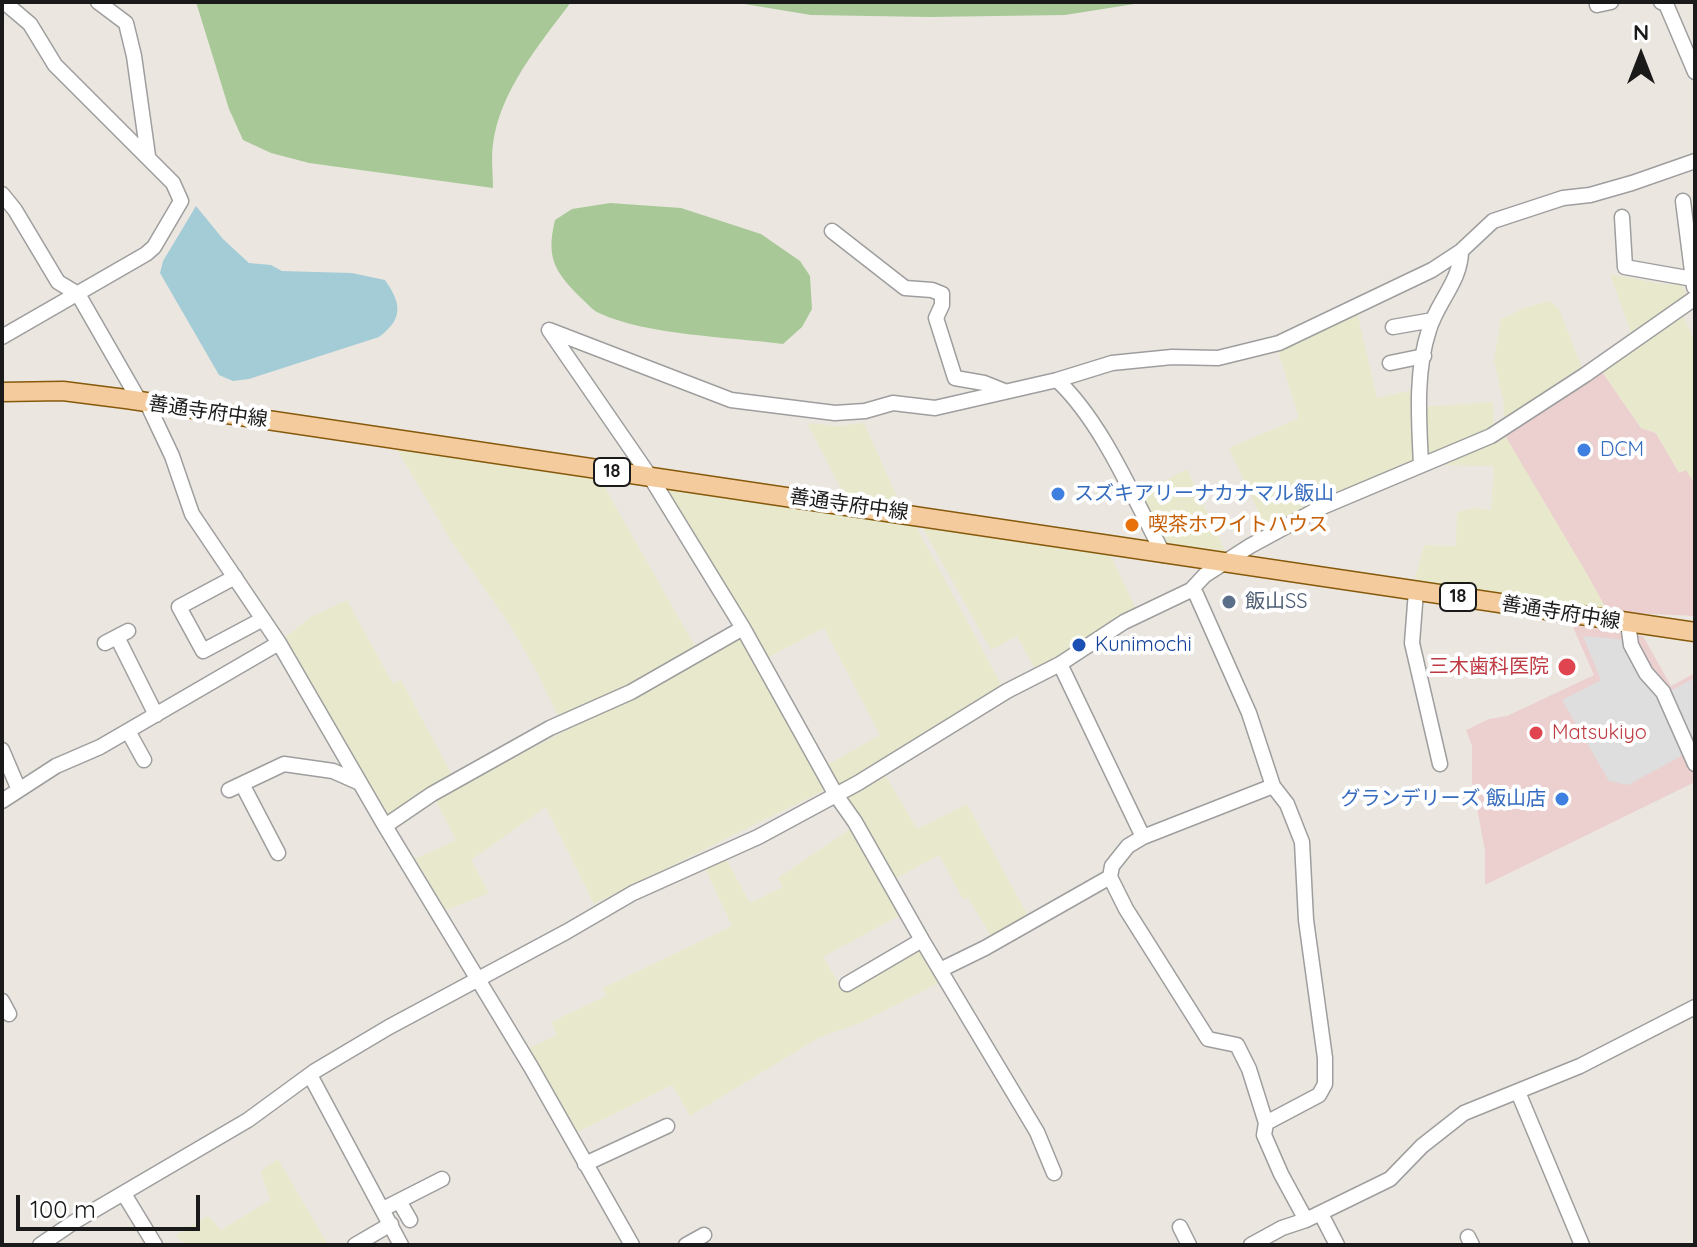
<!DOCTYPE html>
<html>
<head>
<meta charset="utf-8">
<style>
  body { margin:0 }
  #map { position:relative; width:1697px; height:1247px; overflow:hidden; background:#ebe7e0; font-family:Quicksand,sans-serif }
  canvas { display:block }
  .frame { position:absolute; inset:0; border:4px solid #1a1a1a; pointer-events:none }
  .north { position:absolute; left:1601px; top:16px; width:80px; height:80px; -webkit-text-stroke:6px #fff; paint-order:stroke; rotate:0deg; font-size:22px; font-weight:700; line-height:32px; text-align:center; color:#1a1a1a }
  .north::after { content:''; display:block; margin:auto; width:28px; height:36px; background:#1a1a1a; clip-path:polygon(50% 0,100% 100%,50% 72%,0 100%) }
  .scale { position:absolute; left:16px; top:1195px; width:184px; height:36px; box-sizing:border-box; border:4px solid #1a1a1a; border-top:0; padding-left:10px; font-size:24px; line-height:28px; white-space:nowrap; color:#1a1a1a; -webkit-text-stroke:6px #fff; paint-order:stroke }
</style>
</head>
<body>
<div id="map">
<canvas width="1697" height="1247"></canvas>
<div class="frame"></div>
<div class="north">N</div>
<div class="scale">100 m</div>
</div>
<script>
const c = document.querySelector('canvas').getContext('2d');
c.lineJoin = 'round';
function fillPath(path, color) { c.fillStyle = color; c.fill(path, 'evenodd'); }
function stroke(path, color, width, dash) { c.strokeStyle = color; c.lineWidth = width; c.lineCap = dash ? 'butt' : 'round'; c.setLineDash(dash || []); c.stroke(path); }
function write(font, color, halo, rows, align = 'center') {
  c.font = font + ' Quicksand,"Noto Sans JP",sans-serif'; c.lineWidth = 8; c.setLineDash([]); c.textBaseline = 'middle'; c.strokeStyle = halo; c.fillStyle = color; for (const [text, x, y, turn = 0] of rows) {
    c.save(); c.translate(x, y); c.rotate((+turn || 0) * Math.PI / 180); c.textAlign = isNaN(turn) ? turn : align; if (halo) c.strokeText(text, 0, 0); c.fillText(text, 0, 0); c.restore();
  }
}
const commercial = new Path2D(`
  M1601,370L1641,428L1656,433L1679,472L1686,469L1695,484V616L1608,612L1504,434Z
  M1572,625L1643,636L1671,686L1695,673V782L1485,885V851L1472,782V746L1466,730L1489,719L1507,716L1594,675Z`);
const farmland = new Path2D(`
  M1610,274L1662,284L1681,285L1687,295L1631,333Z
  M1550,301L1559,309L1582,368L1504,419L1503,399L1494,361L1501,319L1527,307Z
  M1357,312L1377,398L1414,390L1415,456L1413,460L1327,497L1266,528L1229,448L1299,418L1278,351L1322,332Z
  M1683,316L1695,342V484L1686,470L1679,473L1656,433L1641,428L1601,370Z
  M1493,402L1494,426L1424,456L1422,407Z
  M807,423L838,426L864,423L899,501L894,508L847,500Z
  M1504,434L1587,574L1608,612L1413,586L1424,545L1456,546L1457,512L1474,508L1491,510L1494,466L1438,465Z
  M396,448L600,479L696,648L629,686L559,718L537,672L508,622L452,542Z
  M1187,469L1226,553L1220,556L1163,548L1136,496Z
  M664,484L913,521L1000,682L999,689L838,790L824,767L880,735L824,628L767,658L663,488Z
  M921,525L1110,554L1136,609L1035,669L1017,636L991,650Z
  M347,600L393,684L401,680L453,777L388,815L382,814L284,638L311,617Z
  M739,636L824,786L823,791L594,904L546,807L471,860L489,893L446,910L415,859L456,840L435,799L632,696Z
  M884,773L917,829L967,804L1028,916L993,939L968,898L963,899L939,855L893,880L844,797Z
  M853,827L902,914L823,957L843,990L921,947L941,982L860,1023L820,1037L690,1116L672,1085L574,1134L529,1048L557,1035L551,1022L606,996L603,988L732,926L704,866L725,857L750,903L783,887L778,878Z
  M278,1159L328,1245H185L176,1235L208,1216L221,1230L270,1200L261,1171Z`);
const forest = new Path2D(`
  M196,2H571C540,44 500,90 493,144C491,158 493,174 493,188L309,163L271,153L243,140L229,109Z
  M732,2H1147L1065,15L929,17L811,15Z
  M610,203L681,208L761,234L800,261L810,276L812,309L802,327L783,344C730,337 645,335 599,313C592,310 586,302 580,297C554,271 546,257 555,220L572,209Z`);
const parking = new Path2D(`
  M1583,636L1626,640L1657,693L1685,754L1628,785L1609,781L1562,700L1601,680Z
  M1695,678V745L1670,691Z`);
const water = new Path2D(`
  M196,206L223,239L249,263L271,265L282,271L352,273L385,280C402,304 403,319 379,337L249,379L233,381L219,375L160,273L163,261Z`);
const minor = new Path2D(`
  M98,2L126,23L134,56L148,156
  M1661,2L1666,4L1695,72
  M1597,5L1611,2
  M2,194L15,210L58,282L78,294L140,402
  M1683,201L1694,287
  M1622,217L1625,267L1693,279
  M832,231L905,288L932,290L942,294V305L936,318L955,378L984,383L1004,391
  M1393,327L1433,320
  M2,337L146,254L154,247L181,201L173,183L55,65L30,24L4,2
  M1390,363L1424,356
  M1057,380C1103,423 1134,499 1164,555
  M147,403L172,456L192,514L279,643L385,826L531,1067L632,1245
  M1421,465C1419,421 1415,372 1429,330C1437,302 1461,281 1461,251
  M235,577L179,607L203,651L263,619
  M1191,590L1196,594L1249,713L1273,786L1287,804L1302,842L1306,920L1325,1058V1084L1319,1095L1266,1123
  M1416,591L1412,643L1440,764
  M1628,623L1631,645L1646,673L1663,692L1695,764
  M117,637L156,715
  M105,643L128,631
  M1060,664L1143,837
  M128,731L144,760
  M2,750L19,790
  M242,784L278,853
  M1273,786L1143,837L1128,846L1112,866L1110,877L1126,909L1208,1039L1237,1045L1249,1069L1266,1123L1264,1135L1281,1174L1306,1220L1390,1179L1422,1146L1464,1113L1580,1066L1695,1007
  M229,790L284,764L333,771L360,783
  M2,801L56,766L100,747L279,643
  M385,826L432,794L550,728L631,692L743,628
  M940,970L985,948L1110,877
  M847,984L922,940
  M2,1001L9,1014
  M310,1075L401,1245
  M1518,1092L1582,1245
  M585,1164L667,1126
  M1054,1173L1037,1132L922,940L855,822L836,795L743,628L651,478L549,330L731,400L835,413L865,411L893,403L935,408L1057,380L1112,363L1172,357L1218,358L1279,343L1432,270L1461,251L1493,221L1563,198L1590,195L1632,183L1695,161
  M124,1194L155,1245
  M399,1201L410,1220
  M383,1209L442,1179
  M1321,1214L1337,1245
  M1180,1227L1189,1245
  M1468,1237L1472,1245
  M40,1245L74,1222L248,1120L315,1071L389,1027L566,932L633,893L758,837L858,783L1007,691L1060,664L1124,622L1191,590L1205,575L1250,546L1320,508L1491,436L1585,375L1695,298
  M355,1245L391,1224
  M686,1245L704,1235
  M1251,1245L1282,1228L1306,1220`);
const major = new Path2D(`
  M2,392L63,391L126,399L1695,632`);
const markers = [
  [1584,450,8,"#3f7fe0"],
  [1058,494,8,"#3f7fe0"],
  [1132,525,8,"#e8710a"],
  [1229,602,8,"#5c6f8a"],
  [1079,645,8,"#1a4fb4"],
  [1567,667,10,"#e0444e"],
  [1536,733,8,"#e0444e"],
  [1562,799,8,"#3f7fe0"]
];
const shields = [
  [612,472,36],
  [1458,597,36]
];
const shieldNames = [
  ["18",612,472],
  ["18",1458,597]
];
const streetNames = [
  ["善通寺府中線",208,412,8],
  ["善通寺府中線",849,505,8],
  ["善通寺府中線",1561,613,9]
];
const shopNames = [
  ["DCM",1600,450],
  ["スズキアリーナカナマル飯山",1074,494],
  ["グランデリーズ 飯山店",1546,799,"right"]
];
const foodNames = [
  ["喫茶ホワイトハウス",1148,525]
];
const serviceNames = [
  ["飯山SS",1245,602]
];
const transitNames = [
  ["Kunimochi",1095,645]
];
const healthNames = [
  ["三木歯科医院",1549,667],
  ["Matsukiyo",1552,733,"left"]
];
fillPath(commercial, '#ecd0d0');
fillPath(farmland, '#e8e9cc');
fillPath(forest, '#a8c898');
fillPath(parking, '#dedede');
fillPath(water, '#a4ccd6');
stroke(minor, '#9e9e9e', 17);
stroke(major, '#86590b', 21);
stroke(minor, '#fff', 14);
stroke(major, '#f4cb9d', 18);
for (const [x, y, r, color] of markers) { const dot = new Path2D(); dot.arc(x, y, r, 0, 2 * Math.PI); c.fillStyle = color; c.fill(dot); stroke(dot, '#fff', 3); }
for (const [x, y, w] of shields) { const box = new Path2D(); box.roundRect(x - w / 2, y - 14, w, 28, 6); c.fillStyle = '#fff'; c.fill(box); stroke(box, '#1a1a1a', 2); }
write('bold 18px', '#1a1a1a', null, shieldNames);
write('20px', '#1a1a1a', '#fff', streetNames);
write('20px', '#366cbe', '#fff', shopNames, 'left');
write('20px', '#c56008', '#fff', foodNames, 'left');
write('20px', '#4e5e75', '#fff', serviceNames, 'left');
write('20px', '#164399', '#fff', transitNames, 'left');
write('20px', '#be3a42', '#fff', healthNames, 'right');
</script>
</body>
</html>
